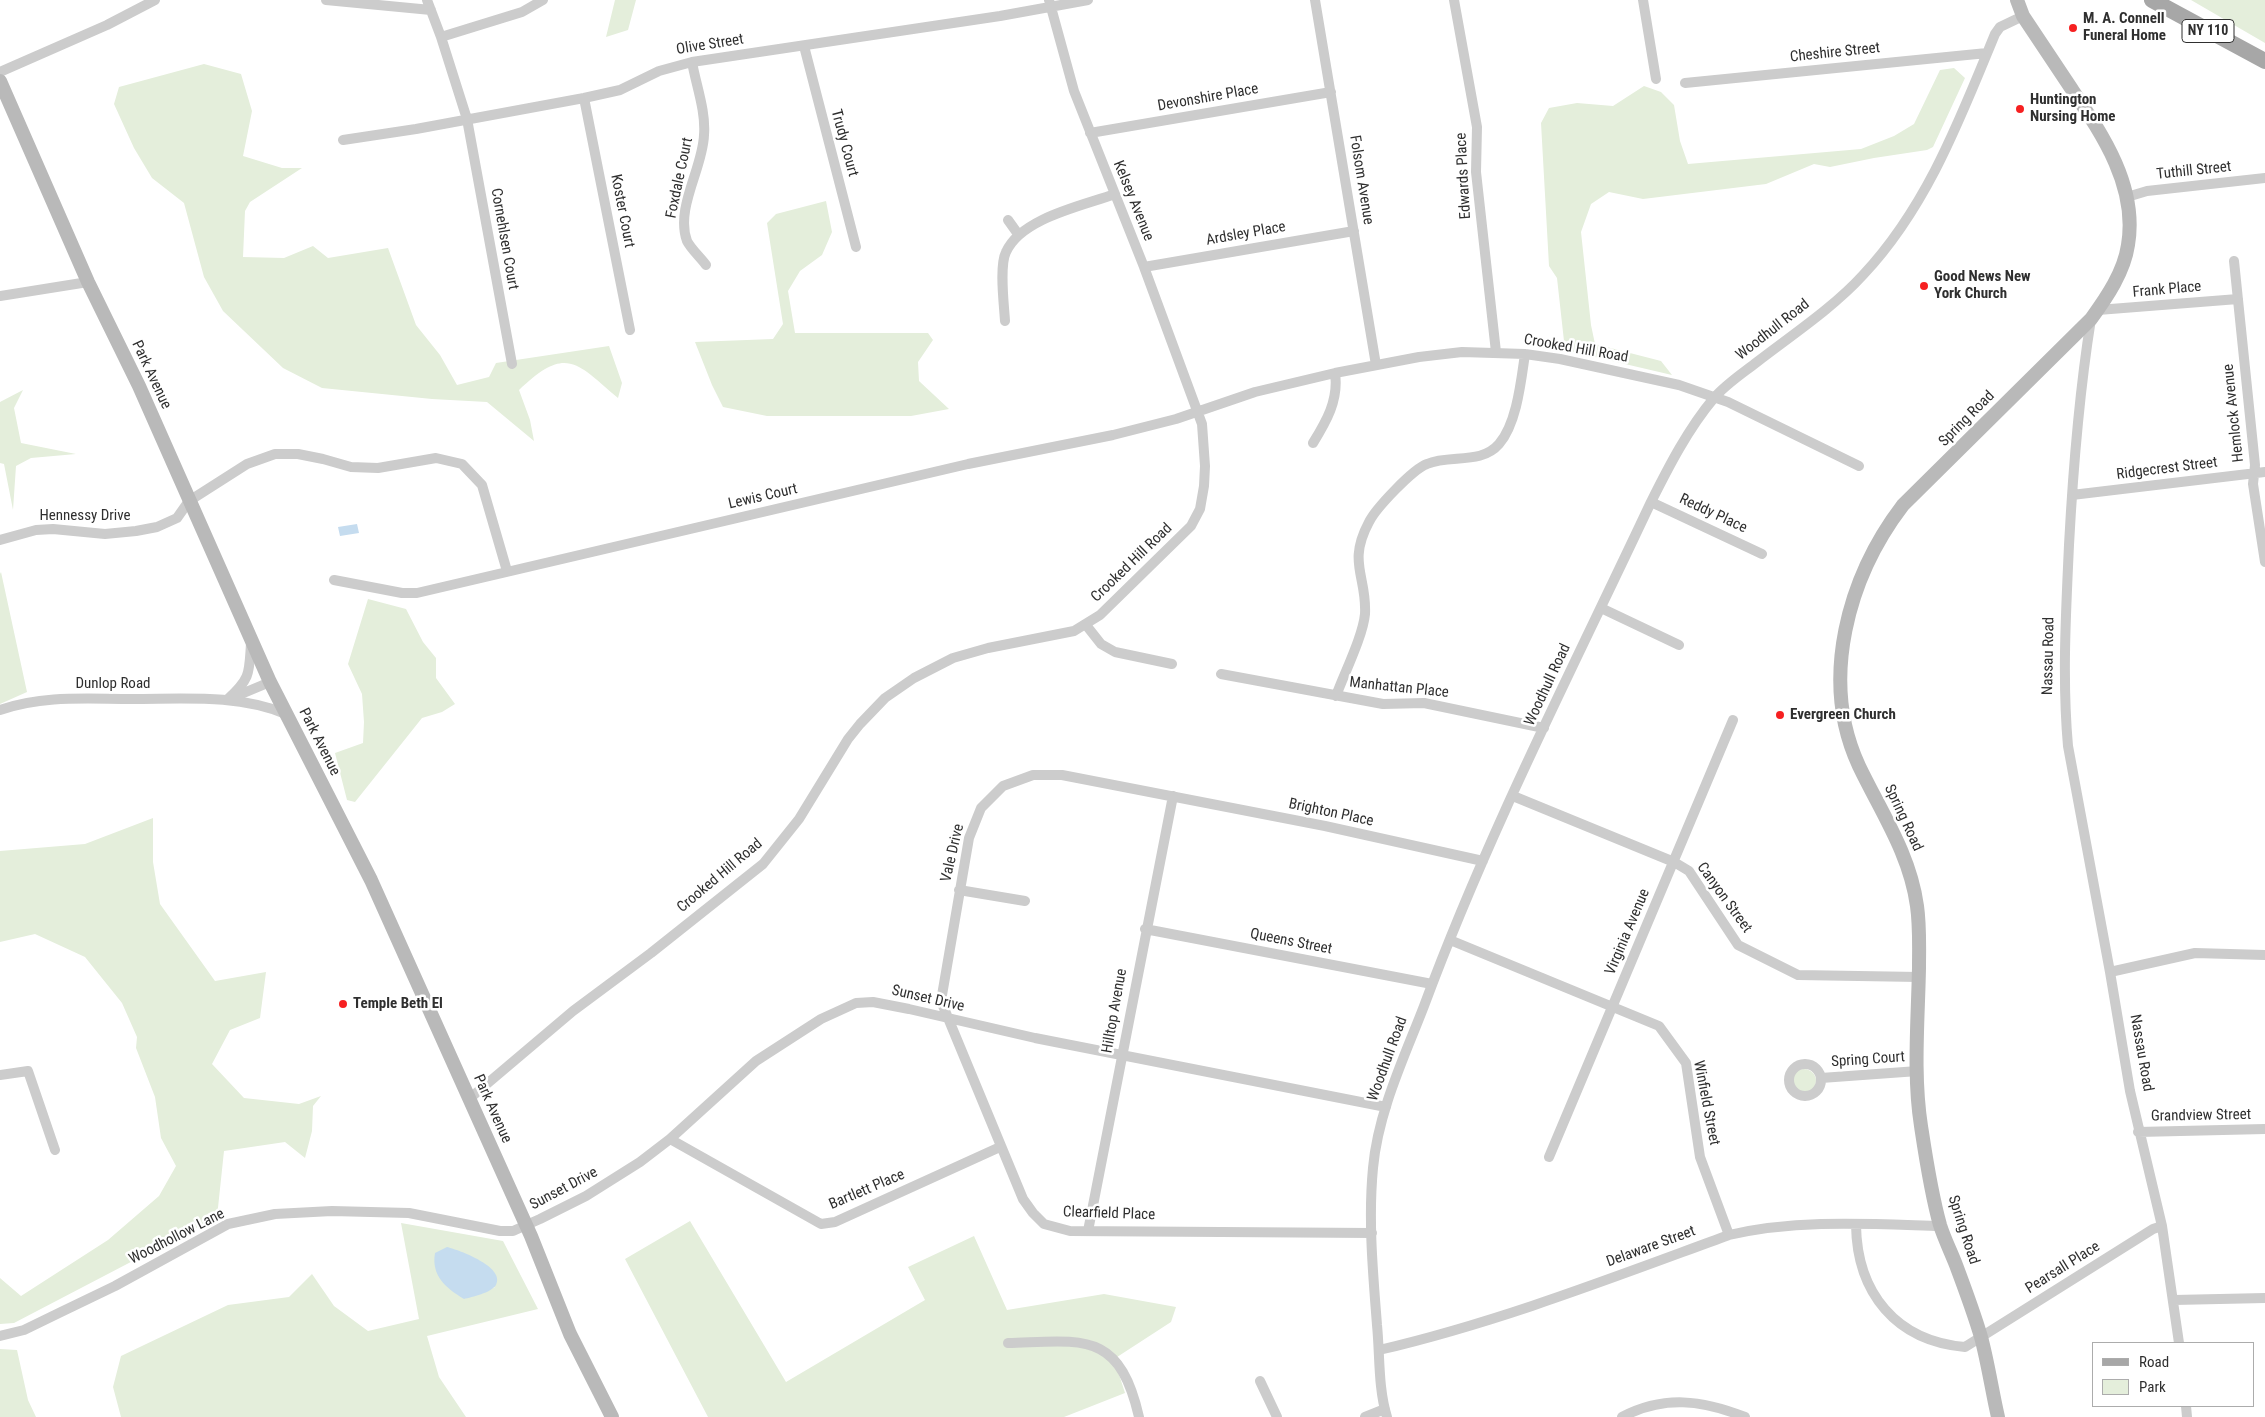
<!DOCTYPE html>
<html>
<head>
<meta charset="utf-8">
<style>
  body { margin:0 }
  #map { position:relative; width:2265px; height:1417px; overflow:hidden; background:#fff; font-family:"Roboto Condensed",sans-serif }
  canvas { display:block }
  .legend { position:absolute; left:2092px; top:1342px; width:162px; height:65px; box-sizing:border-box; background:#fff; border:1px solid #acacac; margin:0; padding:6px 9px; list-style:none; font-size:15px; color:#2f2f2f }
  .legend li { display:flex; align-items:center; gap:10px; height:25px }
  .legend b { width:25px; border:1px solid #acacac }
</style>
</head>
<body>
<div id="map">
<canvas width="2265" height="1417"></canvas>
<ul class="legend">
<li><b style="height:6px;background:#a7a7a7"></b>Road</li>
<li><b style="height:14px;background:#e4eedb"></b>Park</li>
</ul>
</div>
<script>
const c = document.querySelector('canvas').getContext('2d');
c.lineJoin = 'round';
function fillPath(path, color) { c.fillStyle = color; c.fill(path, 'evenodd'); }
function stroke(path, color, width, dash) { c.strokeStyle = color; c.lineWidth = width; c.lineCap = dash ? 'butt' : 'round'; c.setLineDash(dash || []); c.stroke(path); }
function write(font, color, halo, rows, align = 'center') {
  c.font = font + ' "Roboto Condensed",sans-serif'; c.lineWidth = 5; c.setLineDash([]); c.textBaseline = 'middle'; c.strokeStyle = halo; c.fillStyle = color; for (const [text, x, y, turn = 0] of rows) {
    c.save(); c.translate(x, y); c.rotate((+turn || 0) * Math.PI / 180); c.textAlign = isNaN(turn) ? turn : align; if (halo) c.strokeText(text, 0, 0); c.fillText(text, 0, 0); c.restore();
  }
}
const green = new Path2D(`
  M615,0H636L628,30L606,37Z
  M2191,0H2265V43Z
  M204,64L241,74L252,111L243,156L282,168H302L250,202L245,211L243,257L284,258L313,246L328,258L388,248L416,325L440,355L457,385L489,377L496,363L609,346L622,383L618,398C576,362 566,345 519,390L530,420L534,441L487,402L432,399L322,388L283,368L223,311L204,277L184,203L152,178L134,148L114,104L119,87Z
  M1954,68L1965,78L1933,147L1927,150L1874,158L1830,167L1814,164L1766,184L1643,199L1609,192L1591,204L1581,232L1591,325L1595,344L1661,361L1672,375L1565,350L1557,278L1549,266L1541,123L1549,108L1577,103L1613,106L1644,86L1661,92L1674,105L1680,141L1688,164L1861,149L1894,136L1914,124L1940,70Z
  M826,201L832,232L822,255L800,271L788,291L795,333H928L933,340L918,362L919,381L949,409L911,416H767L723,407L712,385L695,342L773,339L783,324L767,223L776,214Z
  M23,390L14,408L21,443L76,454L31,458L16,466L13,510L4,464L0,463V402Z
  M1,572L27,692L0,704V574Z
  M368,599L406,609L423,642L436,658V678L455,704L442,712L422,718L355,802L347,800L335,753L363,743L364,722L362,694L348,664Z
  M153,818V862L160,904L215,981L266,972L260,1018L230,1030L212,1064L244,1098L299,1104L321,1096L313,1106L312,1131L305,1158L285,1142L224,1151L217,1217L14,1323L0,1324V1278L21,1296L108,1240L159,1196L176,1166L161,1138L155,1097L136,1048L137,1037L122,1003L85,957L35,934L0,942V851L85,844Z
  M1792 1081a12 12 0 1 1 24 0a12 12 0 1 1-24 0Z
  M690,1221L786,1382L925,1300L908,1267L974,1236L1007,1310L1104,1294L1176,1307L1171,1322L1114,1359L1125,1393L1064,1417H708L625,1259Z
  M401,1223L503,1241L538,1309L427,1336L439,1377L466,1417H121L113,1387L121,1356L228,1305L289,1297L312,1274L334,1306L368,1331L419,1319ZM439,1276L495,1287L477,1295Z
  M0,1349L17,1350L28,1400L36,1417H0Z`);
const water = new Path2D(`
  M357,524L359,533L340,536L338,527Z
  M447,1247C459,1250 506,1267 496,1285C491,1293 472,1297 464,1299C446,1288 431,1276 435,1253Z`);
const minor = new Path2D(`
  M326,0L431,10
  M427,0L441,37L467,119L512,364
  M1315,0L1376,365
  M1454,0L1477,127L1476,172L1496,352
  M1643,0L1656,79
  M441,37L522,12L543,0
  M804,46L856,247
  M692,62C696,85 706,111 704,135C703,168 675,208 687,241C691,249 701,258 706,265
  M0,72L107,25L155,0
  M1685,83L1987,53
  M584,98L630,330
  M1090,133L1331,92
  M343,140L416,129L584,98L620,90L659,71L692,62L1000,16L1088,0
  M2127,197L2147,191L2265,178
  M1008,220L1018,234
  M2234,261L2255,465L2253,484L2265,562
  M1144,267L1354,231
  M0,296L88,282
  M2098,310L2238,299
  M2091,319C2079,394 2073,470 2069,545C2066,612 2062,679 2068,746L2110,972L2130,1091L2162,1226L2179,1343
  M1005,321C1004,304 999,266 1006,252C1021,218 1082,206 1115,194
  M1313,443C1326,422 1339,400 1335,373
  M2072,495L2265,472
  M1651,502L1762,554
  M0,540L36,530L53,529L105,534L136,531L157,527L177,518L189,501L247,464L275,454H298L323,459L351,467L378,468L436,458L462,464L482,485L507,571
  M334,580L402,593H417L968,464L1113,435L1176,419L1255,392L1335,373L1419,357L1462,352L1525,354L1560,359L1679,385L1728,402L1859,466
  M1601,608L1679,645
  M1086,625L1101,644L1115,652L1172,664
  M1221,674L1383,704L1424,703L1544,728
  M1336,696C1344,674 1363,636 1365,614C1367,576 1347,563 1369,522C1376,508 1413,469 1427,464C1450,454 1481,465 1499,444C1517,423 1521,381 1525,354
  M234,697L270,682
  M228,699C251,678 249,673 251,643
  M0,710C44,695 86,699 132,699C184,699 237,694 286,714
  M1513,796L1674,862L1689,871L1738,945L1798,975L1919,977
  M959,890L1025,901
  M1145,929L1432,984
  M1450,940L1659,1026L1686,1063L1700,1157L1729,1235
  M2110,972L2195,953L2265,955
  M1789 1080a16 16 0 1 1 32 0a16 16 0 1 1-32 0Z
  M0,1075L28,1071L55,1150
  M1821,1078L1918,1071
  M469,1099L573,1011L651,953L763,864L799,819L848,739L860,724L885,698L914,678L953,658L988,648L1074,631L1100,615L1191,526L1200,509L1204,486L1205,466L1202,424L1144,267L1074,91L1049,0
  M2138,1132L2265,1129
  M670,1139L821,1224L835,1222L1000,1147
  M1549,1157L1733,720
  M1856,1225C1857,1293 1896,1341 1965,1347L2153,1229L2162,1226
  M1088,1231L1173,796
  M1372,1233L1070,1231L1044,1224L1033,1213L1023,1199L941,1001L969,838L981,808L1003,786L1033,775H1062L1325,826L1483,861
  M2174,1300L2265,1298
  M0,1336L24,1330L61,1312L115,1286L228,1224L275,1214L332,1211L409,1213L500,1231H513L540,1219L586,1196L640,1162L670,1139L756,1061L821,1019L856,1003L873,1002L909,1009L1035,1038L1386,1107
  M1008,1343C1083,1341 1119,1330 1139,1417
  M1379,1350C1499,1322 1614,1277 1729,1235C1798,1219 1870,1224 1941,1226
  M1260,1381L1277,1417
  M2186,1406L2187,1417
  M1365,1417L1385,1409
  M1387,1417C1378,1388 1380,1355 1377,1325C1373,1273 1368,1220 1373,1168C1378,1112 1404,1058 1424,1006C1488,833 1573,668 1651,502C1669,466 1688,429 1714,398C1726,384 1743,373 1757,362C1792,335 1834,307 1863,275C1927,207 1960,119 1995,34L2000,27L2023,16
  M1622,1417C1664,1395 1702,1400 1745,1417`);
const secondary = new Path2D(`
  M0,81L88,282L139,386L270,682L371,880L531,1236L570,1334L612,1417
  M1998,1417C1992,1391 1988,1363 1981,1337C1974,1313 1965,1289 1956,1265C1951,1252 1944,1238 1940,1225C1931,1193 1926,1159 1921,1126C1913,1075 1918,1020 1919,968C1919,948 1920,927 1917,906C1910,854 1881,812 1859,766C1819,680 1848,577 1903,505L2091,319C2107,297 2124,272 2128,245C2138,186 2102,134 2071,88C2055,64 2039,40 2023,16L2017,0`);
const primary = new Path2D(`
  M2152,0L2265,61`);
const markers = [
  [2073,28,5,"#f62021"],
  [2020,109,5,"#f62021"],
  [1924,286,5,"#f62021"],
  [1780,715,5,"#f62021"],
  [343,1004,5,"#f62021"]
];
const shields = [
  [2208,31,52]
];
const shieldNames = [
  ["NY 110",2208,31]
];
const poiNames = [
  ["M. A. Connell",2083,19],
  ["Funeral Home",2083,36],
  ["Huntington",2030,100],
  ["Nursing Home",2030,117],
  ["Good News New",1934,277],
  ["York Church",1934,294],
  ["Evergreen Church",1790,715],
  ["Temple Beth El",353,1004]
];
const streetNames = [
  ["Olive Street",710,45,-9],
  ["Cheshire Street",1835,53,-6],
  ["Devonshire Place",1208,98,-10],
  ["Trudy Court",844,143,75],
  ["Tuthill Street",2194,171,-6],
  ["Edwards Place",1464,176,-93],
  ["Foxdale Court",680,178,-78],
  ["Folsom Avenue",1361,180,81],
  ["Kelsey Avenue",1133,201,68],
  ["Koster Court",622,211,79],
  ["Ardsley Place",1246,234,-10],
  ["Cornehlsen Court",504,239,80],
  ["Frank Place",2167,290,-5],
  ["Woodhull Road",1773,330,-38],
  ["Crooked Hill Road",1576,349,10],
  ["Park Avenue",151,375,65],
  ["Hemlock Avenue",2234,413,-96],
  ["Spring Road",1967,419,-45],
  ["Ridgecrest Street",2167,469,-7],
  ["Lewis Court",763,497,-13],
  ["Reddy Place",1713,514,25],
  ["Hennessy Drive",85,516],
  ["Crooked Hill Road",1132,563,-44],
  ["Nassau Road",2049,656,-89],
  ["Dunlop Road",113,684],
  ["Woodhull Road",1548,685,-65],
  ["Manhattan Place",1399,688,6],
  ["Park Avenue",319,742,63],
  ["Brighton Place",1331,813,12],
  ["Spring Road",1903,818,65],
  ["Vale Drive",953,853,-77],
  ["Crooked Hill Road",720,876,-40],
  ["Canyon Street",1724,898,54],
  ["Virginia Avenue",1628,932,-67],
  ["Queens Street",1291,942,11],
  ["Sunset Drive",928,999,13],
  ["Hilltop Avenue",1115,1011,-80],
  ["Nassau Road",2141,1053,80],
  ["Woodhull Road",1388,1059,-70],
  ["Spring Court",1868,1060,-4],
  ["Winfield Street",1706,1103,79],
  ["Park Avenue",492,1109,66],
  ["Grandview Street",2201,1116,-1],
  ["Sunset Drive",564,1189,-28],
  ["Bartlett Place",867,1190,-23],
  ["Clearfield Place",1109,1214,2],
  ["Spring Road",1963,1230,72],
  ["Woodhollow Lane",177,1237,-27],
  ["Delaware Street",1651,1247,-20],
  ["Pearsall Place",2063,1268,-32]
];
fillPath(green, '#e4eedb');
fillPath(water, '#c5dcef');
stroke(minor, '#ccc', 10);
stroke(secondary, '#b9b9b9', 14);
stroke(primary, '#a7a7a7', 16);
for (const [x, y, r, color] of markers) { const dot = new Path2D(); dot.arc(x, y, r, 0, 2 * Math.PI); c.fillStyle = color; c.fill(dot); stroke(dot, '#fff', 2); }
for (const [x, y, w] of shields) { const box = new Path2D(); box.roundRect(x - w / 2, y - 11.5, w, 23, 4); c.fillStyle = '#fff'; c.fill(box); stroke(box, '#2f2f2f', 1); }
write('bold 14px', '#2f2f2f', null, shieldNames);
write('bold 15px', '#2f2f2f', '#fff', poiNames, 'left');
write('15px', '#2f2f2f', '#fff', streetNames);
</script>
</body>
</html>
